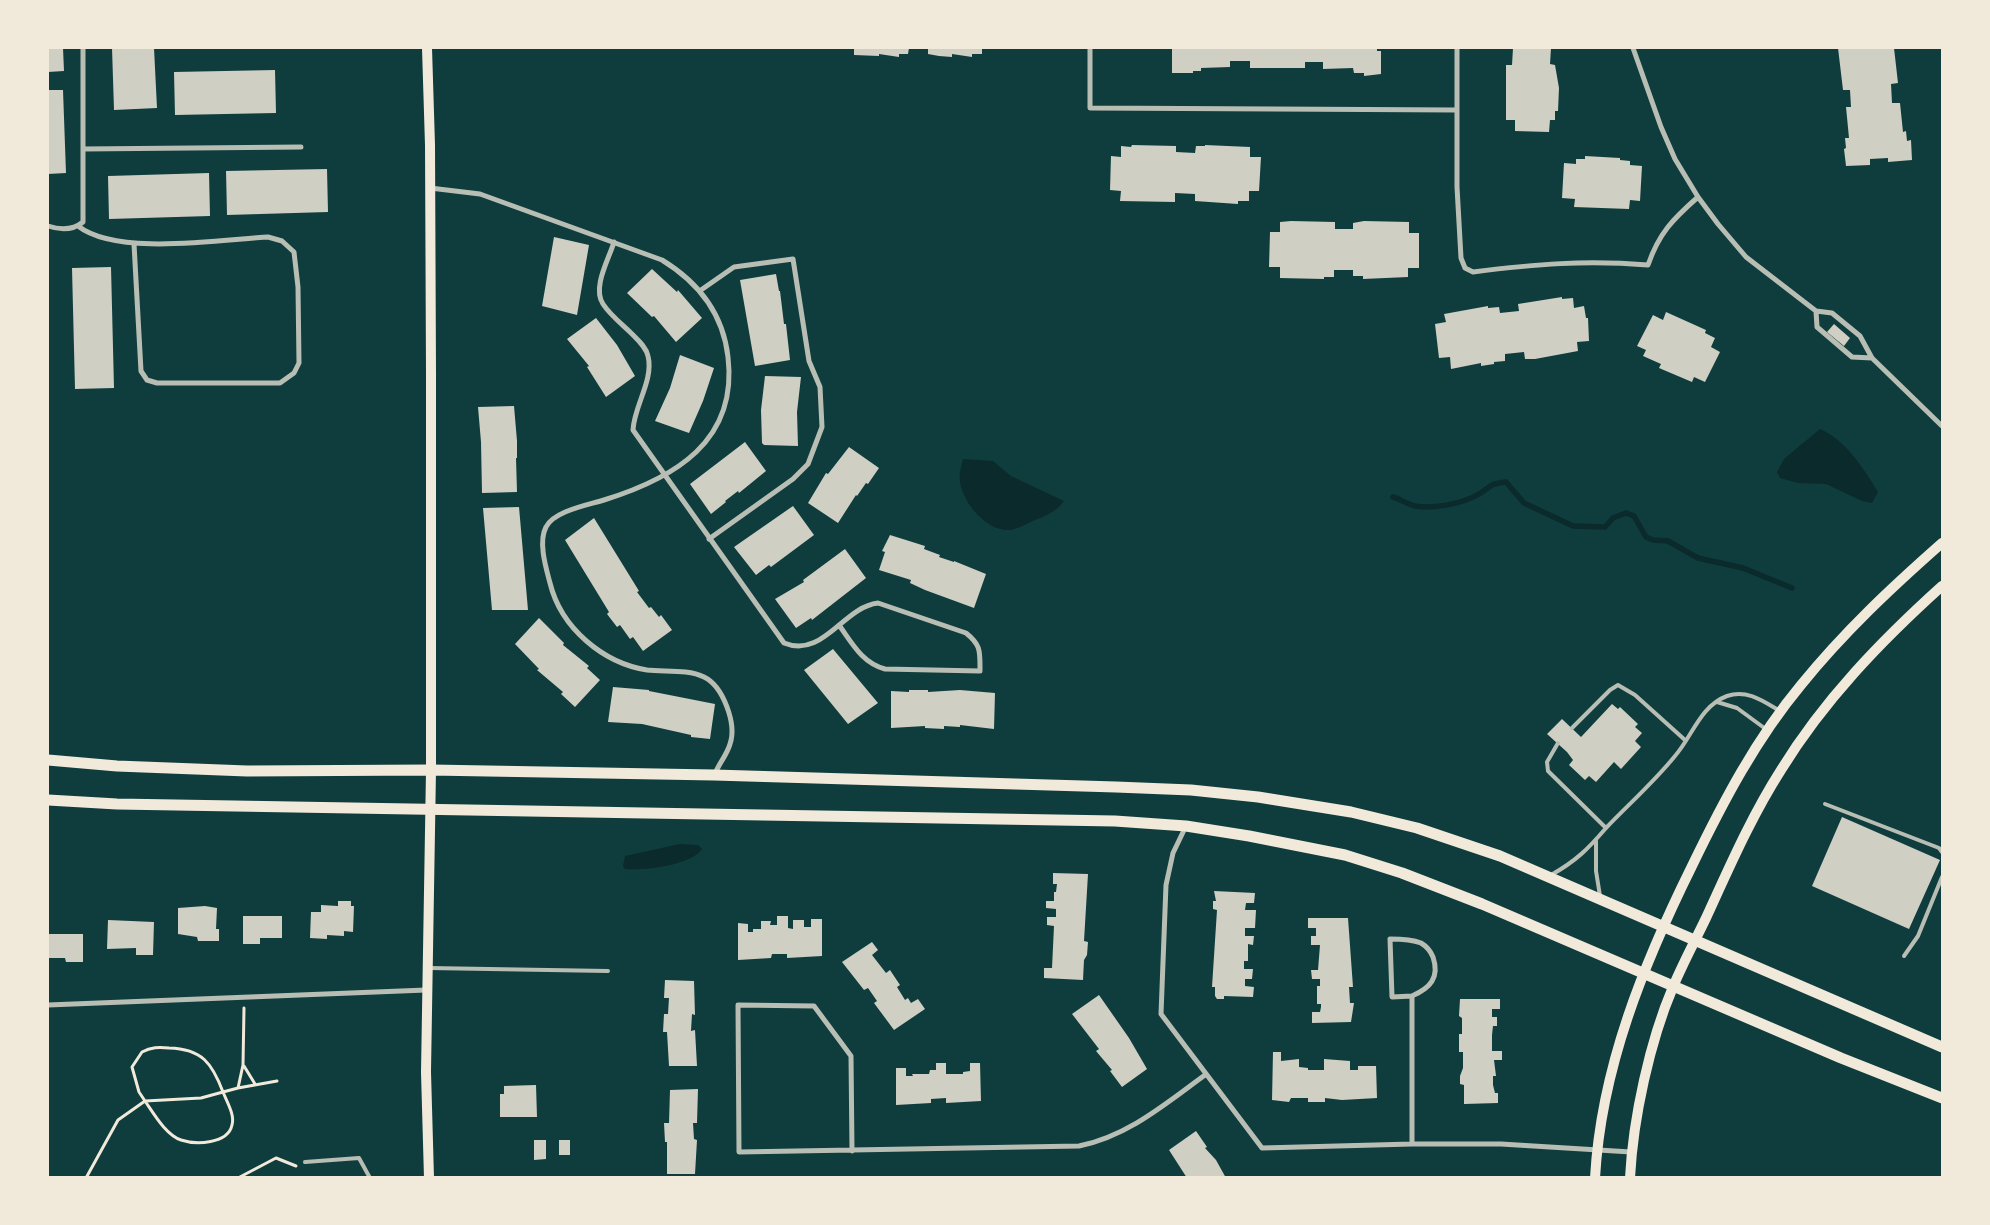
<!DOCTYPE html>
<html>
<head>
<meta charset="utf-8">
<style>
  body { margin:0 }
  #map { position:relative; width:1990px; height:1225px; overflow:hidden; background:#0f3d3e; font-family:"IBM Plex Sans",sans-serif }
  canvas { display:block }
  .frame { position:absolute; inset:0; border:49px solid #f1e9da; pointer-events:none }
</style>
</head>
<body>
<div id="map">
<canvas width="1990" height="1225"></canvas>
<div class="frame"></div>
</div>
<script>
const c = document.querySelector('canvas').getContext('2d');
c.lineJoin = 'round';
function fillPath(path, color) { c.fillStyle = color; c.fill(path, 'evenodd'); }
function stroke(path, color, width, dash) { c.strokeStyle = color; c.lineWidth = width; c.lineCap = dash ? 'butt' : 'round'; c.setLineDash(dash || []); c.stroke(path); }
const water = new Path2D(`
  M1820,429C1846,440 1863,468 1878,492L1872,503L1862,501L1826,484L1798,483L1780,478L1777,472L1784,459Z
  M963,459L993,461L1011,476L1064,501C1057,511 1046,516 1035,520C1028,523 1018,529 1010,530C987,532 963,503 960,482C959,474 961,467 963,459Z
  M680,844L698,845L702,849C692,865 644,871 625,869L623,866L625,856Z`);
const stream = new Path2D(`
  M1393,497C1400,499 1407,504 1415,506C1434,509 1462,504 1479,494C1492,486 1489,484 1506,482L1524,503L1573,526L1605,527L1613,518L1626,513L1634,516L1646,537L1653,540L1668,541L1698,558L1743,568L1792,588`);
const building = new Path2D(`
  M48,48H63L64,71L48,72Z
  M112,48H154L157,108L114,110Z
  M854,48H909L908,54H899V57L879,54V56L854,55Z
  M928,48H982V54H972V57L952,54V57L939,56L928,54Z
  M1176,48H1377V51H1381V74L1364,76V73H1354L1353,68L1323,69V62H1305V68H1250V61H1230V67L1201,68V71H1193V73H1172V49Z
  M1513,48H1551L1550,64L1555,65L1559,88L1558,111H1555V120H1550L1549,132L1515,131V120H1506V65H1512Z
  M1838,48H1894L1898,83L1891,84L1892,103H1900L1903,132L1906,131L1907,141L1911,140L1912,160L1888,162V158L1870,159V165L1846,166L1844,149L1846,148L1845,138H1849L1846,107H1851L1850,90H1843Z
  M275,70L276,113L175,115L174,72Z
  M48,90H63L66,173L48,174Z
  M1132,145L1176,146V152L1195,153L1196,146H1205V145L1250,147V157H1261L1259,191H1249V201H1238V204L1195,201V194L1175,193V202L1120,201L1121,191L1110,190L1111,156L1121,157V146L1131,147Z
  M1585,156L1620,158V160L1630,161V165L1642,166L1640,201L1630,200L1629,209L1574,207L1575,199L1562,198L1564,163L1576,164V159H1585Z
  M327,169L328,212L227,215L226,171Z
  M209,173L210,216L109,219L108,176Z
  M1291,221L1335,222V229H1353V223L1364,221L1409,222V233H1419V268H1408V277L1363,279V276H1353V270H1334V277H1324V279L1280,278V267H1269L1270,232H1280V222Z
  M554,237L589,245L577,315L542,306Z
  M111,267L114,388L75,389L72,268Z
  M652,269L677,292L678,290L702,318L676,342L654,316L652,317L627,293Z
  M776,274L779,291H780L784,324H786L790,360L755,366L740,280Z
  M1562,297V299L1573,298L1574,308L1584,306L1586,318H1588L1589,341L1577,342L1578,351L1535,359H1525L1524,352L1505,354V361L1494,362V364L1481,366V363L1451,369L1450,357L1439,358L1435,324L1446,322L1444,314L1488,306V308L1499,307L1500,313L1519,311L1518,304Z
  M1666,312L1706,330L1705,333L1715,338L1711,347L1720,352L1705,382L1694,377L1692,382L1659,368L1661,364L1643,356L1646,350L1637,346L1653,315L1663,320Z
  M596,318L617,345L635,376L606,397L587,367L589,366L567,339Z
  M1834,324L1850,338L1844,346L1827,332Z
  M680,355L714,368L703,401L689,433L655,421L670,388Z
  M765,376L801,377L797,412L798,446L764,445L762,443L761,410Z
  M514,406L517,441V458H516L517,492L482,493L481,442L478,407Z
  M745,442L766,471L739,493L738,491L725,501L726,502L711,514L690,484Z
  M849,447L879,468L868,484L866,483L857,496L856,495L838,523L808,503L826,473L828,474Z
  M793,506L814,535L771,567L769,565L756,575L734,547Z
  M519,507L528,610H492L483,508Z
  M594,518L639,591L637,592L649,608L651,607L659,617L661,615L672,630L643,651L633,637L630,639L620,625L617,627L607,614L609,612L565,540Z
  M890,535L925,546L924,549L940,555L939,557L954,562V561L986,574L974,608L925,590L910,583L911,580L879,570L885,552L882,551Z
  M845,549L866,578L812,620L811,618L796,628L775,599L804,582L803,580Z
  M539,618L564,643L563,645L589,666L587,668L600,680L575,707L561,694L563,692L537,670L539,669L515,644Z
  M833,649L878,703L848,724L804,670Z
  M613,687L649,690V691L715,704L710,739L691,737V735L642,724L608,722Z
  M909,690H928V692L960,690L995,693L994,729L960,725V727L944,726V729L925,728V726L891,728V691L909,692Z
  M1612,704L1618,709L1620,707L1638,724L1635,727L1642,733L1635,741L1641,747L1621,769L1614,762L1596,782L1589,776L1585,780L1569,765L1573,760L1567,752L1547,734L1562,719L1581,737Z
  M1842,817L1940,860L1909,929L1812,886Z
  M1053,873L1088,874L1084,941L1088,942L1087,955L1084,960L1083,980L1044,978V968H1052L1054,926L1047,925V917H1056V909L1046,908V901H1054V892H1056L1057,884H1053Z
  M1214,891L1255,893L1254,903H1246L1245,910H1256L1255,928H1245V936H1254L1253,945L1248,944V961H1244V969H1253L1252,979H1245V986L1254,987L1253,997L1224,996V999H1217L1215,996V987H1212L1217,910L1213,909V901H1216Z
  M338,901H351V906H354L353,932L344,931V936L327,935V939L310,938L311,912H321V905L338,906Z
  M205,906L217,908L216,929H219V941H198L197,937L178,934V908Z
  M243,916H282V938H260V944H243Z
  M777,916H788V928L793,929V920H804V927H811V919H822V956L787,958V954H772L771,958L738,960V923L748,924V932H753V929H761V921H771L770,925H777Z
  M1308,918H1348L1353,987H1349L1350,1003H1354L1351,1022L1312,1023V1012H1320L1321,1007V1004H1317V986H1320V979H1312L1311,970H1318L1320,945H1311V936H1316V928H1308Z
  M108,920L154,922L153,955H136V948L107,949Z
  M48,934H83V962H66L65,958H48Z
  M872,942L878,950L872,955L886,973L890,970L900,985L897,987L905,1000L908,998L911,1003L918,999L925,1009L894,1030L874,1003L877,1001L868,988L864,990L842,962Z
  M665,980L694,981L695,1015L692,1014L691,1031L695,1030L697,1066H669L667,1032H663L664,1014H668L669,998H664Z
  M1099,995L1129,1038L1147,1069L1122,1087L1110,1071L1112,1070L1096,1051L1099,1049L1072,1014Z
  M1460,999H1500V1009H1492V1017H1497V1026H1493L1492,1035V1051H1502V1060H1494L1496,1076H1493V1085L1495,1093H1498V1103L1464,1104V1085L1460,1084V1076L1463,1068V1052H1459V1034H1462V1018L1459,1016Z
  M1273,1052H1281V1061L1299,1059V1067L1308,1068V1070H1324V1059L1350,1061V1070H1358V1066H1376L1377,1098L1342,1100L1325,1098V1102H1308V1098H1291L1289,1102L1272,1100Z
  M936,1063H946V1074H963V1072L970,1071V1063H980L981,1101L946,1103V1098L931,1099V1103L896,1105V1068H906V1076H913L912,1074H929L930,1070H936Z
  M536,1085L537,1117H500V1094H504V1086Z
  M698,1089L697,1123H693L694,1139L697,1140L695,1174H667V1142H665L664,1123H669L670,1090Z
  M1196,1131L1207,1147L1205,1148L1216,1160L1226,1178H1187L1169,1150Z
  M534,1140H546V1159L534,1160Z
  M559,1140H570V1155H559Z`);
const path = new Path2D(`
  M244,1066L255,1084
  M238,1088L277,1081
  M223,1092C227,1102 235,1115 232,1125C228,1144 196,1145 181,1140C166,1135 154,1114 145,1101L201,1098Z
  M86,1178L118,1120L145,1101L139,1092L132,1067L142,1052C151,1047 159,1047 169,1048C202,1049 212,1063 223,1092L238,1088L243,1065L244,1008
  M238,1178L276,1158L296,1166`);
const service = new Path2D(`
  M1717,702L1737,708L1767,730
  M1572,728L1610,690L1618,685L1635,695L1685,740
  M1558,743L1547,762L1548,771L1606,828
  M1825,804L1939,848L1942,852
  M1596,841V871L1600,896
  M1551,875C1576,861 1588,849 1606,828C1629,804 1654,782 1675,756C1692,737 1700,706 1727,696C1747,689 1763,701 1780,711
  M1904,956L1918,936L1942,877
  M429,968L608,971
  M305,1162L359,1158L370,1178`);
const minor = new Path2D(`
  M1090,48V108L1457,110
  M1457,48V187L1461,258L1465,268L1473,272C1536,264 1585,260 1648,265C1659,233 1673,219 1698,197
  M1633,48L1661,127L1675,159L1698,197L1718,224L1746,257L1816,311L1832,313L1860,336L1872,358L1942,426
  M83,149L301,147
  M430,188L480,194L662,260C698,282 723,313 728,357C738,441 675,478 604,500C588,505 554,511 546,527C538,542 546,568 550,583C561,628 603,663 647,670C665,672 688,669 704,677C723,686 737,724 730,744C727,755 719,763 715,774
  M48,226C60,230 72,231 83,222V48
  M78,226C116,256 219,240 268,237L282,241L294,252L298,287L299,363L294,373L280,383H157L147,380L141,371L134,244
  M614,242C609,259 592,287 603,304C610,315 623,325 632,334C638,340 646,347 648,356C654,380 634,406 633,430L784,643C823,659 843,607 878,603L966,633C981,645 980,651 980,671L885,669C862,663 852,643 839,625
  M701,290L734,267L793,259L809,361L820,387L822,427L808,464L793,479L709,539
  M1816,311L1817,327L1852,357L1872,358
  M1186,826L1173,853L1166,885L1161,1014L1262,1148L1412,1144H1501L1631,1152
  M1412,996L1392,997L1390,939C1400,939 1411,939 1421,943C1426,946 1431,952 1433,957C1440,978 1430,988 1412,996V1144
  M48,1005L426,990
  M852,1151L851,1056L814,1006L738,1005L739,1152L1079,1146C1128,1136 1165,1104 1205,1075`);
const secondary = new Path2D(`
  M427,48L430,145L431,373V770L426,1072L429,1178
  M1595,1178C1601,1068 1644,963 1692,866C1723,802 1756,739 1801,685C1844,632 1891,588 1942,543
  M1630,1178C1633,1118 1650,1041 1673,987C1683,963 1695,941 1706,918C1729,868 1751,817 1781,770C1824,700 1881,641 1942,586`);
const primary = new Path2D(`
  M48,760L117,766L247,771L431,770L714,775L1116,787L1191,790L1258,797L1351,812L1417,828L1500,856L1942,1047
  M48,800L117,804L1115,821L1186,826L1249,836L1345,855L1402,873L1482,904L1841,1058L1942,1098`);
fillPath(water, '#0a2a2b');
stroke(stream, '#0a2a2b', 5.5);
fillPath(building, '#cfcfc3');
stroke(path, '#f1e9da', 3);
stroke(service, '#b8beb3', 4);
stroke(minor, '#b8beb3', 5);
stroke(secondary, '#f1e9da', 10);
stroke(primary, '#f1e9da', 11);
</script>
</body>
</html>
